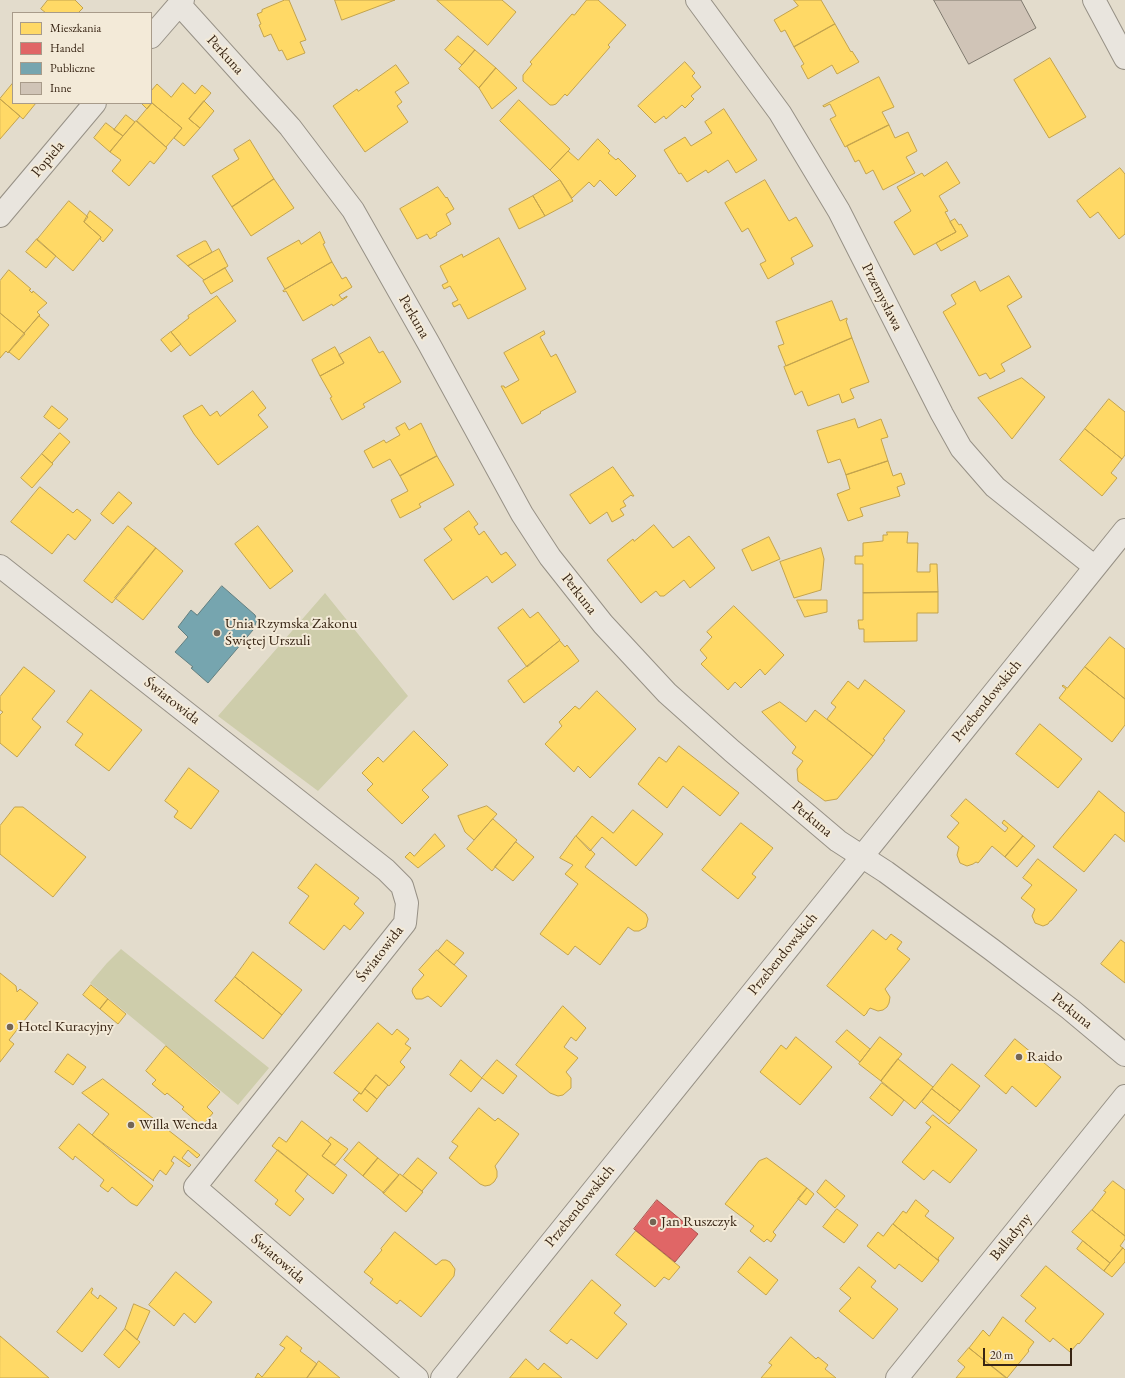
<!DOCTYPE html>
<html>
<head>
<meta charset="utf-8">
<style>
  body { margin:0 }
  #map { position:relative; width:1125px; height:1378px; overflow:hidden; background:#e3dccc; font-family:"EB Garamond",serif }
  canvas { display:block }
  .legend { position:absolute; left:12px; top:12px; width:140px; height:92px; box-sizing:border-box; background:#f3ead8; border:1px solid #a89b8a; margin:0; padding:5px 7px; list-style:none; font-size:12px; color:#382514 }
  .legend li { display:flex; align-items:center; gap:8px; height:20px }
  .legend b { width:20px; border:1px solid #a89b8a }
  .scale { position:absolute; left:983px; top:1348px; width:89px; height:18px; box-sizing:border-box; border:2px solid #382514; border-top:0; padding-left:5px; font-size:12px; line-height:14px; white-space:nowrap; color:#382514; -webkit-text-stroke:3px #f3ead8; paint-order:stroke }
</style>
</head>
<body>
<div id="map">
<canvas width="1125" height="1378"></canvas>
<ul class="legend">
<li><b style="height:11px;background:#ffd966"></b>Mieszkania</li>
<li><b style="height:11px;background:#e06666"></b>Handel</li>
<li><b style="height:11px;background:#76a5af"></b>Publiczne</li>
<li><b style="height:11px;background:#d0c4b7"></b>Inne</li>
</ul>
<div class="scale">20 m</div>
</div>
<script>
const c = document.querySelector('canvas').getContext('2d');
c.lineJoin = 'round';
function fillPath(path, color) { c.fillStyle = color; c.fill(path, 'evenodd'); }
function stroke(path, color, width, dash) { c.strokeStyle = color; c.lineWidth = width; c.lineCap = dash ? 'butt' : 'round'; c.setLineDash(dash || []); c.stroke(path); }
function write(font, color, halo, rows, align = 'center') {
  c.font = font + ' "EB Garamond",serif'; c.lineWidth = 4; c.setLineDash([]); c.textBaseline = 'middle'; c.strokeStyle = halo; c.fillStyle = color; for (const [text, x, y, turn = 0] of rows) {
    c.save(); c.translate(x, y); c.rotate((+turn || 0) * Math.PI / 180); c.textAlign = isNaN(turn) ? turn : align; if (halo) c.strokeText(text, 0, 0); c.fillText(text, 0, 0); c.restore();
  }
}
const green = new Path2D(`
  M325,593L408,696L318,791L218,716Z
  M121,949L269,1068L238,1105L90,983L107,963Z`);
const homes = new Path2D(`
  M48,0H75L83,8L78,13H46L41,9Z
  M285,0H289L306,40L300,42L305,53L287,60L282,50L279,51L271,34L264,37L259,25L261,24L257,14L262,12V10Z
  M335,0H395L342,20Z
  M437,0H502L516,12L488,45Z
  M587,0H598L626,25L608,45L610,47L567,96L565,94L556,104L553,105H550L523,81V75L532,64L530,62L572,14L574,15Z
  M794,0H821L835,24L794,47L785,30L781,32L774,20L798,6Z
  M835,24L851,52L852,51L859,62L837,74L832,65L808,79L801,66L804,64L794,47Z
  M458,36L475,50L462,65L445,50Z
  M475,50L496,68L479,88L459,69Z
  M1050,58L1086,117L1049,138L1014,80Z
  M685,62L695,73L692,76L701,87L691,96L694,99L685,108L682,105L666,119L664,116L655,123L638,106Z
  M396,65L409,83L395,92L402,102L397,106L408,122L365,152L333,106L357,89L358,91Z
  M496,68L517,88L492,109L479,88Z
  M879,77L894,107L882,112L889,125L845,147L830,119L836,116L830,104L824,107L823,106Z
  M13,83V103H36L23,119L0,99Z
  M183,83L195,94L202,85L211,93L189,119L200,128L184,146L174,138L182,128L152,103L147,109L141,103H151V91L157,84L171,97Z
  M0,99L20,116L0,139Z
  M519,100L570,149L550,170L500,121Z
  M204,101L214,111L200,128L189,119Z
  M152,103L182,128L166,147L137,121Z
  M724,109L757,160L736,173L728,160L708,173L706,170L687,182L681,173L679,174L664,150L685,137L691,146L712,133L705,122Z
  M126,115L135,122L123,136L114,130Z
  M136,121L167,148L154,164L150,161L129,186L112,171L121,160L110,152Z
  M106,123L123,136L110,152L94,138Z
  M889,125L895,138L908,132L917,151L906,157L915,173L883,190L873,170L866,174L859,160L855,162L847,146Z
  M598,139L610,151L608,153L616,160L618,158L636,176L616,196L600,180L594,187L589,182L572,198L560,180L550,170L568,151L578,160Z
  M250,140L274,179L232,207L212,176L239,159L234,150Z
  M947,162L960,183L939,196L948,211L945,212L956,232L914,255L894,222L911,211L897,187L922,173L924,176Z
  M1120,168L1125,174V234L1119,239L1098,212L1090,218L1077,201Z
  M274,179L294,208L251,236L232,207Z
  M560,180L573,201L545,216L533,196Z
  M765,180L789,221L796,217L813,246L791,258L794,264L768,279L760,264L766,261L748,228L742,232L725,203Z
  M438,187L446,198L447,197L454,209L446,214L451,224L436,233L437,235L430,239L427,234L417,239L400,209Z
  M533,196L545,216L519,229L509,209Z
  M69,201L88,217L84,222L101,237L73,271L37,240Z
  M90,211L113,230L103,242L100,239L101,237L84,222Z
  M955,219L959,225L961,224L968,236L941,251L936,243L956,232L950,222Z
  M320,232L325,243L323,244L332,262L285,289L267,258L299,240L301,244Z
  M499,238L526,289L468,319L460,304L454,307L452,303L458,300L450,286L444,289L442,285L448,282L440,266L462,254L463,257Z
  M37,239L56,256L46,268L26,252Z
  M204,241H206L212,252L188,266L177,256Z
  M219,249L228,266L225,268L204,280L188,266Z
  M332,262L342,279L346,277L352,287L339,295L342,299L347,296V297L333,306L332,304L303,321L286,291L284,292L283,291Z
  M225,268L233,281L211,294L203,281Z
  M9,270L31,289L29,290L32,293L33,291L47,303L37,312L40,315L24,333L0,313V281Z
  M1009,276L1022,297L1007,306L1031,347L1001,364L1005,371L990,379L986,373L979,376L943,312L956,304L951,295L975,281L980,291Z
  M217,296L236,321L190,356L171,332L189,318L188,316Z
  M832,301L840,321L847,318V320L846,321L852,338L786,366L778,346L784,344L776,322Z
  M0,313L25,334L8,353L6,351L0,358Z
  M39,316L49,325L19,360L9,352Z
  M544,331L545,334L540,337L551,357L556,354L576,392L540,412L541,413L522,424L501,386H504L505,388L519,380L504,353Z
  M171,332L181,344L171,352L161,340Z
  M370,337L379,353L383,351L401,382L363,404L365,407L342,420L330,398L332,397L320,376L344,363L339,355Z
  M852,338L869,382L850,389L854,398L842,403L839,394L808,406L802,391L795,395L784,367Z
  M335,347L344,363L320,376L312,360Z
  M1022,378L1045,397L1012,439L978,398Z
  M253,391L266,408L258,415L268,427L218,465L194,434L183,416L202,405L210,416L217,411L220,416Z
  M1109,399L1125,412V455L1122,459L1085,429Z
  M52,406L68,419L59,429L44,417Z
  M855,419L858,428L881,419L888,437L881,439L888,461L846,475L840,459L828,463L817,431Z
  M405,423L409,430L421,423L437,456L400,476L390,459L373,468L364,451L384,440L386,443L400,435L396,428Z
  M1085,429L1122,459L1111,473L1117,478L1102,496L1060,460Z
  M60,433L70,442L52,463L42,454Z
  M42,454L53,464L32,488L21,478Z
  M437,456L454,485L419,504L421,507L400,518L391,500L408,491L400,476Z
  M888,461L893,476L901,473L905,484L897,487L900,496L860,508L863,516L848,521L837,494L850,489L846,475Z
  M613,467L634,496H632L631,495L623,501L626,506L620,509L624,515L612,522L607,512L590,524L570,495Z
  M40,487L73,513L77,509L91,520L75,540L68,534L52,554L11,522Z
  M119,492L132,503L113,524L101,514Z
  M469,511L478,524L474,527L479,535L484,531L501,555L506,552L516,565L492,583L487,576L453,600L424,560L452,540L444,529Z
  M654,525L673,548L689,536L715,568L690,588L684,580L664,596H660L656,591L641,603L607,560L633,539L634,541Z
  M128,526L156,548L112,603L84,581Z
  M258,526L293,571L270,589L235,544Z
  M887,532H908L907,543H918L917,572H930V564H937L938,592L863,593V564H855V556H863V543L883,541V535H887Z
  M769,537L780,559L752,571L742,550Z
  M156,548L183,571L143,620L115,598Z
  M821,548L824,559L821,590L794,598L780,562Z
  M938,592V613H917V641L864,642V629H859L858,620H863V593Z
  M797,600H827V612L805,617Z
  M734,606L784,655L765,675L760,669L741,688L735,682L728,690L701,664L707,658L700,650L712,637L707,632Z
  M523,609L530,618L538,612L560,640L527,667L498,628Z
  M1110,637L1125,649V699L1085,667Z
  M560,641L565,647L567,645L579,661L524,703L508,681Z
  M24,667L55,691L32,719L41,727L17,757L0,743V715L3,712L0,710V697Z
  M1085,667L1125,699V725L1112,742L1059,698L1066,689L1062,686L1063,685L1067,688Z
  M865,680L905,711L883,739L885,740L873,756L827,719L836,707L831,703L848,681L858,689Z
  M91,690L142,730L109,771L75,745L83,734L67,722Z
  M597,691L636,729L590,778L578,766L574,772L545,744L562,726L559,722L575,706L579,709Z
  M780,702L806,722L815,710L873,756L837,799L825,801L798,781L797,769L803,761L792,753L796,747L762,712Z
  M1040,724L1082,759L1058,788L1016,754Z
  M414,731L448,765L422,790L429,797L402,824L367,790L373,784L362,773L378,757L383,762Z
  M679,746L739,793L720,816L683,786L667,808L638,784L659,757L666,762Z
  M189,768L219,791L191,829L174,817L178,811L165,801Z
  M1099,791L1125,813V842L1115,834L1084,872L1053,847L1090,803Z
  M966,799L1005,832L1008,828L1002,823L1004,820L1023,836L1005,857L992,846L978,863L976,862L973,864L967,866L960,863L957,855L959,847L947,837L959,823L951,816Z
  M487,806L497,814L474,840L465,832L458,816Z
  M15,807H23L86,857L53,897L0,854V826Z
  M633,810L663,834L636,866L602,837L590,851L576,836L592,816L613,833Z
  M493,819L517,840L492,871L467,849Z
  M741,823L773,848L752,874L756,877L738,899L702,870Z
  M435,834L445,846L418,868L405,857L410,852L414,856Z
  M576,836L595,854L585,867L646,914L648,919L646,927L639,931H634L628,927L600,965L575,946L568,955L540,934L578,884L565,874L573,865L560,858Z
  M1023,836L1035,846L1017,867L1005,857Z
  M516,842L534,857L513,881L495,867Z
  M1038,859L1077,890L1051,921H1050L1048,924L1043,926L1035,923L1032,916L1035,909L1021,898L1032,885L1023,878Z
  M316,864L359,898L354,904L364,913L350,930L344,925L324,950L289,923L309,896L298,888Z
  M873,930L886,940L891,934L902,942L897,949L910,959L885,989L890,997L889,1003L887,1007L883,1010L878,1011L870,1008L867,1012V1013L864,1016L827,986Z
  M447,940L464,953L454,965L438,951Z
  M1121,940L1125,943V983L1101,964Z
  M437,950L467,976L441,1007L428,996L422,999H416L413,994L412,991L413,988L424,975L419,970Z
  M253,952L302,990L282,1015L235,977Z
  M0,973L16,986L17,992L20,989L38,1003L9,1040L14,1044L0,1062Z
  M235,977L282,1015L263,1039L215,1001Z
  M91,985L108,999L100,1009L83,995Z
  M108,999L126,1014L118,1024L100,1009Z
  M563,1006L586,1028L576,1041L571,1037L564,1047L578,1058L566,1072L571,1078V1088L563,1095L558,1096L550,1093L516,1065Z
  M378,1023L392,1035L397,1029L409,1039L405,1044L411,1048L400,1062L405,1067L389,1086L376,1075L361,1094L334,1073Z
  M847,1030L870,1049L860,1062L836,1042Z
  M796,1037L832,1067L800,1105L760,1072L781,1045L786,1049Z
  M880,1037L902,1054L881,1081L859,1064Z
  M1015,1039L1061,1077L1036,1107L1012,1086L1006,1094L985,1076Z
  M166,1046L220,1092L207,1107L213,1113L202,1126L182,1109L184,1107L167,1093L165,1095L152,1084L156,1080L146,1071Z
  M68,1054L86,1067L73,1085L55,1072Z
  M898,1059L933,1087L915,1109L881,1081Z
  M461,1060L482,1078L471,1092L450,1075Z
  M497,1060L517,1076L503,1094L482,1078Z
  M952,1064L980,1086L960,1111L932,1089Z
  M376,1075L388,1085L377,1099L365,1089Z
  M103,1079L200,1155L197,1158L188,1150L182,1158L191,1165L189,1167L174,1156L171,1161L174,1163L166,1175L160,1170L153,1180L154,1181L92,1135L109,1114L82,1093Z
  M882,1083L904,1100L892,1116L870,1098Z
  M365,1089L377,1099L367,1112L353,1100L359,1093L361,1094Z
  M932,1089L960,1111L949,1124L922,1102Z
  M479,1108L495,1121L498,1118L519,1134L495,1166L497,1171V1177L494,1182L490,1185L485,1186L480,1184L449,1158L458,1146L452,1142Z
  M933,1115L977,1150L950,1183L933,1170L924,1180L902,1162L931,1127L926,1123Z
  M302,1121L331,1144L322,1156L347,1175L333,1194L272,1146L279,1137L286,1142Z
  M79,1124L153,1186L137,1206L131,1203L112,1187L108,1192L100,1186L104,1180L75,1156L73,1160L59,1148Z
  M331,1137L348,1149L335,1165L322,1156L331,1144L328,1141Z
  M359,1142L378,1158L363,1176L344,1160Z
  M278,1150L308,1174L295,1191L304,1199L290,1216L275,1204L278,1200L255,1181Z
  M378,1158L399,1175L384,1193L363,1176Z
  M418,1158L437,1173L422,1191L403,1176Z
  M767,1158L807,1188L773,1232L776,1235L771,1242L767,1239L764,1242L750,1231L754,1226L725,1204L759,1161Z
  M400,1174L423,1192L406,1212L383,1193Z
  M826,1180L845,1196L835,1208L817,1192Z
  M1113,1181L1125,1190V1236L1092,1210L1106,1192L1104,1191Z
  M807,1188L814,1194L806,1205L798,1199Z
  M916,1200L929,1211L925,1216L954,1238L938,1258L939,1261L893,1224L903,1211L906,1213Z
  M837,1209L858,1225L844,1243L823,1227Z
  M1092,1210L1125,1236V1239L1120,1246L1123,1248L1110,1263L1072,1232Z
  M893,1224L939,1261L922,1282L899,1264L895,1269L867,1246L878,1232L883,1236Z
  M636,1231L680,1267L669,1280L664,1277L655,1287L616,1255Z
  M395,1232L436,1265L442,1260H446L450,1262L455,1269L454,1276L421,1317L400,1300L397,1304L370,1283L373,1279L364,1272L382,1250L381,1249Z
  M1083,1241L1110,1263L1104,1271L1077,1249Z
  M1123,1248L1125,1250V1262L1112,1277L1104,1271Z
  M750,1257L778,1280L766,1295L738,1272Z
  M1046,1266L1104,1314L1079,1344L1078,1343L1070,1352L1053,1338L1050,1342L1025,1321L1036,1308L1021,1296Z
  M859,1267L876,1281L871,1287L898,1309L873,1339L839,1311L851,1298L840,1289Z
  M176,1272L212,1302L195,1323L184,1313L174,1326L149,1305Z
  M592,1280L621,1305L614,1313L627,1324L597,1359L571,1339L567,1344L550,1331Z
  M92,1288L93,1289L91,1293L98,1299L100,1295L117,1308L82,1352L57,1332Z
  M134,1304L150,1311L137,1340L125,1329Z
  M1003,1317L1034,1342L1028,1350L1029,1351L1007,1378L969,1348L983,1330L989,1336Z
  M125,1329L140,1342L119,1368L104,1355Z
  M0,1336L49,1378H0Z
  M287,1336L302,1348L300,1351L317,1364L307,1378H255L258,1373L262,1377L285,1348L280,1345Z
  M791,1337L816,1359L818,1357L828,1365L825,1369L836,1378H761L772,1365L769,1363Z
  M969,1348L1006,1378H956L965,1367L958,1361Z
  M526,1359L538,1370L544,1363L562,1378H510Z
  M319,1361L330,1370L340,1378H307Z`);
const shops = new Path2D(`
  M657,1200L698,1234L675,1262L634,1229Z`);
const public = new Path2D(`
  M222,586L255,615L257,620L253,630L208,683L191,668L193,667L175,652L188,637L178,627L191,610L197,615Z`);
const building = new Path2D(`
  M934,0H1021L1036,28L969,64Z`);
const street = new Path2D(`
  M697,0L780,113L839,211L942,414L961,448L995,487L1095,567
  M1094,0L1125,58
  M179,4L290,127L353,210L429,344L522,514L550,557L603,624L667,693L732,751L838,841L886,872L991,949L1070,1009L1125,1055
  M151,37L183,0
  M0,216L95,103
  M0,566L386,870L402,886L407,903L405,923L195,1187L417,1378
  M442,1378L1125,530
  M897,1378L1125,1096`);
const markers = [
  [217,633,4,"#746554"],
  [10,1027,4,"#746554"],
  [1019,1057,4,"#746554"],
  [131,1125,4,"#746554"],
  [653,1222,4,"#746554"]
];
const streetNames = [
  ["Perkuna",225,55,48],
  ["Popiela",48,159,-50],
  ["Przemysława",882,297,63],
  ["Perkuna",414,317,60],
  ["Perkuna",579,594,52],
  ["Światowida",172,701,38],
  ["Przebendowskich",987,701,-51],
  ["Perkuna",812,819,40],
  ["Światowida",380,954,-52],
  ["Przebendowskich",783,954,-51],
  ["Perkuna",1072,1011,39],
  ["Przebendowskich",580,1206,-51],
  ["Balladyny",1011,1237,-51],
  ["Światowida",278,1259,41]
];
const poiNames = [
  ["Unia Rzymska Zakonu",225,624],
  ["Świętej Urszuli",225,641],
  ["Hotel Kuracyjny",18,1027],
  ["Raido",1027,1057],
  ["Willa Weneda",139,1125],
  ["Jan Ruszczyk",661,1222]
];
fillPath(green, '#cecdab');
fillPath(homes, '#ffd966');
stroke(homes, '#c3a34d', 1);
fillPath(shops, '#e06666');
stroke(shops, '#ae524d', 1);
fillPath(public, '#76a5af');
stroke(public, '#637f80', 1);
fillPath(building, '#d0c4b7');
stroke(building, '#7e786d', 1);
stroke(street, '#979186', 24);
stroke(street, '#e9e5de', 22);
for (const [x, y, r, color] of markers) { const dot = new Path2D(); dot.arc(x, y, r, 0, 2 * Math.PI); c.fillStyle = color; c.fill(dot); stroke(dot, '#f3ead8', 1.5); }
write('15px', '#382514', '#f3ead8', streetNames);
write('15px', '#382514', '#f3ead8', poiNames, 'left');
</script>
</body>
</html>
